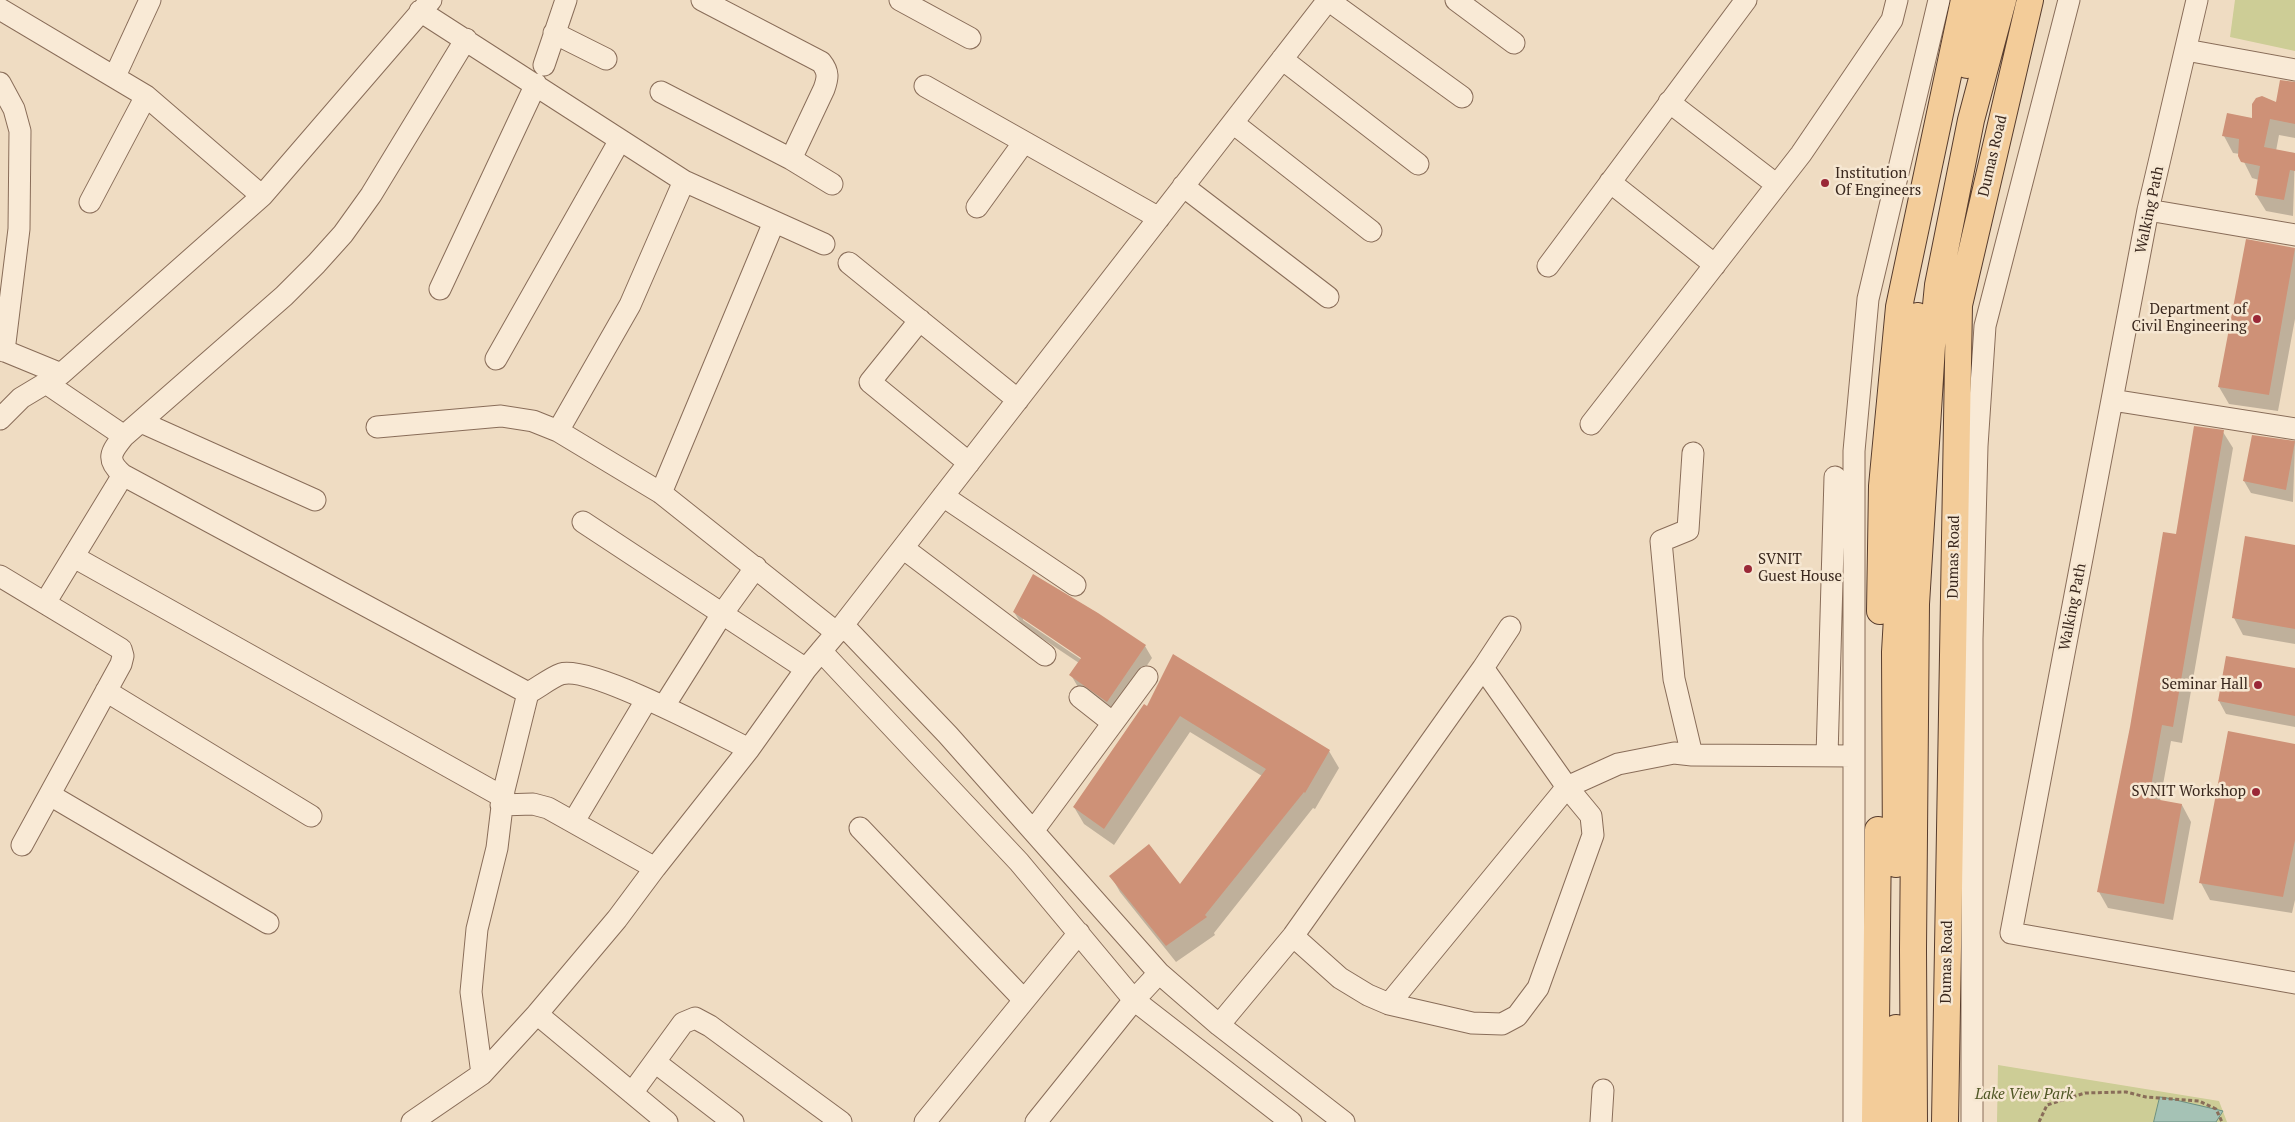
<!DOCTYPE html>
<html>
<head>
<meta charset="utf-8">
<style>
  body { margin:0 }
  canvas { display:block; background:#efdcc2 }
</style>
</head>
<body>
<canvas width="2295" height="1122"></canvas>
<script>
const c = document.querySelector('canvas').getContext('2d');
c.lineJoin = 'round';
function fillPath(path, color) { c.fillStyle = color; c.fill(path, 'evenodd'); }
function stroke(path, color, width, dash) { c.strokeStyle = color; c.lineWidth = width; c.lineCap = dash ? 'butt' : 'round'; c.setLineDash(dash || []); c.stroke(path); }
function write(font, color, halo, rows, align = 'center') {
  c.font = font + ' "PT Serif",serif'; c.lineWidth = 5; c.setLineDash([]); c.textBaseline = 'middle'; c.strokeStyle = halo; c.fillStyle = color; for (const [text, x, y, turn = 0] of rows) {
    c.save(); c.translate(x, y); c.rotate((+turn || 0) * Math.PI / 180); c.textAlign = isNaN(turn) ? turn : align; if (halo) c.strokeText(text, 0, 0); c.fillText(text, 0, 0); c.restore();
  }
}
const green = new Path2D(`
  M2235,0H2295V51L2230,37Z
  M1998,1065L2219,1101L2227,1122H1997Z`);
const water = new Path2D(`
  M2160,1097L2167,1098L2223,1111L2216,1122H2154Z`);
const shadow = new Path2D(`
  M2295,84V138L2279,135L2276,151L2295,153L2293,216L2266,211L2256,195L2259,180L2252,178L2240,154L2233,153L2224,136L2277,103Z
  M2247,241L2295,249V319L2278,411L2229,404L2219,387Z
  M2223,432L2233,448L2182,743L2171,741L2160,801L2182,805L2191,822L2173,920L2108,908L2099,892L2177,536Z
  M2253,436L2295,442L2293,502L2251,493L2244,481Z
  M2295,546V644L2243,635L2234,618Z
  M1014,612L1145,646L1152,658L1114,714L1078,687L1071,675L1079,663L1022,625ZM1023,617L1087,660L1085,662L1023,620Z
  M2227,657L2295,670V727L2226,714L2219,701Z
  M1144,706L1329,751L1339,768L1315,809L1313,808L1214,933L1215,935L1176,962L1120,892L1111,876L1180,886L1262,776L1190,732L1114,845L1084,824L1074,807Z
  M2295,746V900L2292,913L2210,900L2201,883Z`);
const building = new Path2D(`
  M2280,80L2295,82V124L2270,119L2264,147L2295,153V171L2290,170L2284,200L2255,195L2260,166L2241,162L2238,156L2239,139L2222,136L2227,113L2252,118V104L2256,98L2262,96L2276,102Z
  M2246,239L2295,248L2269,395L2218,387Z
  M2194,426L2224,430L2173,727L2162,725L2149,798L2182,804L2164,904L2097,892L2130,727L2163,532L2176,534Z
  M2252,435L2295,441L2286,490L2243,481Z
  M2245,536L2295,545V629L2232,618Z
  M1033,574L1098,613L1146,645L1107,702L1069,675L1081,658L1013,612Z
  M1173,654L1330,750L1305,793L1304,792L1205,915L1207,917L1166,946L1109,876L1149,844L1180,884L1266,769L1180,716L1104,829L1073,807L1144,704L1147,706Z
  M2226,656L2295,668V716L2218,701Z
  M2228,731L2295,744V840L2283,897L2199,883Z`);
const path = new Path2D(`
  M2039,1122L2047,1105L2085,1093L2126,1092L2146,1097L2199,1101L2216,1109L2222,1122`);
const minor = new Path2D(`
  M702,0L821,62C829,72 828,78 824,89L791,159
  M900,0L970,38
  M1328,0L1462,97
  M1456,0L1514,43
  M2197,0L2148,210L2011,933L2295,983
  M0,9L146,96L262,196
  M420,11L684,181L824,244
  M554,33L606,59
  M466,39L371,195L343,234L316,264L284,296L124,436C111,452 105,459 123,475L528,693
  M2186,50L2295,70
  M1282,59L1418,164
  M544,65L566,0
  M115,76L150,0
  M0,83L14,109L20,131L19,229L4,351
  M925,86L1159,218
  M661,92L791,159L832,184
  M1669,102L1777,185
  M1233,123L1371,231
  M1610,182L1715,265
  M1183,186L1328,297
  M90,202L146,96
  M977,207L1024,142
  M2148,210L2295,235
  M849,263L1018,400
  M1548,266L1746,0
  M440,289L536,84
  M920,320L870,382L969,463
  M0,349L61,374
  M496,359L620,140
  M46,383L124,436
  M2112,400L2295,429
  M0,419L21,398L61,374L262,196L431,0
  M141,422L315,500
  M1591,424L1801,154L1892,20L1897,0
  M377,427L501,416L533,421L558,431L661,493L837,633
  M558,431L630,305L684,181
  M661,493L774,222
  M943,496L1075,585
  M583,522L806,669
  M903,548L1045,655
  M74,557L503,797
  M0,576L121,649L123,656L121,664L22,845
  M45,603L123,475
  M843,625L948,735L1159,973L1219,1025L1344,1122
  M821,651L1019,862L1134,1000L1291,1122
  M1483,668L1510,627
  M106,691L311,816
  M664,706L722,614L756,567
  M1113,723L1147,677
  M1692,755L1674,679L1661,541L1688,530L1693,453
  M1827,756L1835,477
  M50,795L268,923
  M501,805L533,804L548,808L655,868
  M574,821L647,699
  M860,828L1024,1000
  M1033,831L1113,723L1080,697
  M1389,1004L1567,787L1618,764L1674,753L1692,755L1854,756
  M537,1014L667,1122
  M1219,1025L1293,936L1483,668L1567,787L1591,816L1593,835L1538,988L1517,1016L1502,1024L1472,1023L1389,1004L1368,995L1340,978L1293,936
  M655,1062L733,1122
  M482,1074L471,992L477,929L497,848L504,790L528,693C538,688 550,678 561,674C590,665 717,733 749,749
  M632,1093L683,1023L695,1018L710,1026L841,1122
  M412,1122L482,1074L537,1014L617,919L655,868L749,749L806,669L843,625L1328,0
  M925,1122L1079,933
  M1036,1122L1134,1000L1159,973
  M1601,1122L1603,1090
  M1854,1122V451L1868,299L1939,0
  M1972,1122V639L1977,446L1985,326L2069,0`);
const major = new Path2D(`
  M1967,65L1983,0
  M1880,611L1882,486L1899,307L1964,0
  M1896,864L1895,652L1912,358L1917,316
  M1875,1122L1878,830
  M1895,1122L1896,1028
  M1914,1122L1913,949L1916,604L1932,346L1938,285L1971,120L2003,0
  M1945,1122L1959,305L2030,0`);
const markers = [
  [1825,183,5,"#9a2837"],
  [2257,319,5,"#9a2837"],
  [1748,569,5,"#9a2837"],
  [2258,685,5,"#9a2837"],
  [2256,792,5,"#9a2837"]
];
const streetNames = [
  ["Dumas Road",1993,156,-77],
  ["Walking Path",2150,210,-78],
  ["Dumas Road",1954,557,-89],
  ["Walking Path",2073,607,-79],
  ["Dumas Road",1947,962,-89]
];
const poiNames = [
  ["Institution",1835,174,"left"],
  ["Of Engineers",1835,191,"left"],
  ["Department of",2247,310],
  ["Civil Engineering",2247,327],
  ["SVNIT",1758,560,"left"],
  ["Guest House",1758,577,"left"],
  ["Seminar Hall",2248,685],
  ["SVNIT Workshop",2246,792]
];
const parkNames = [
  ["Lake View Park",2024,1095]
];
fillPath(green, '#cdcd96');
fillPath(water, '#a5c2b5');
stroke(water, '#6b9082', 1);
fillPath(shadow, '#0003');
fillPath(building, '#ce9177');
stroke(minor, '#896d59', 23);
stroke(major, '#573c2d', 28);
stroke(path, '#896d59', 3, [4, 2.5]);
stroke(minor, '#f9ead6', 21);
stroke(major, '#f3cc99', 26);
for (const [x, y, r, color] of markers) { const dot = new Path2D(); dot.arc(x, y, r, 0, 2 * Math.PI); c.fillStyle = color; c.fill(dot); stroke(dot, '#f6e7d2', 2); }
write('15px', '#39271d', '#f6e7d2', streetNames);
write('15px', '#39271d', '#f6e7d2', poiNames, 'right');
write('italic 15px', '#4f5624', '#f6e7d2', parkNames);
</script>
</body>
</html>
